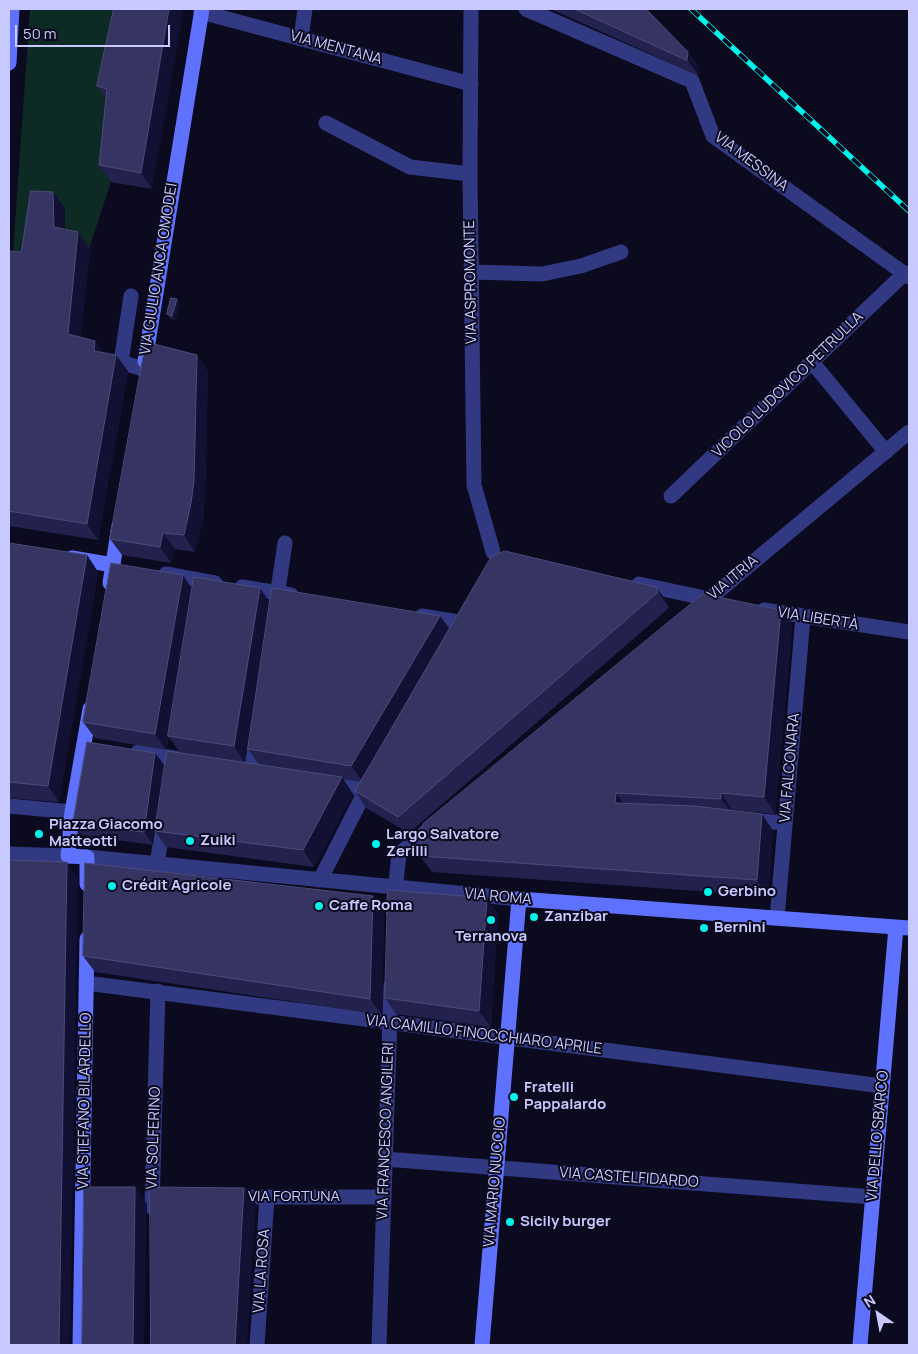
<!DOCTYPE html>
<html>
<head>
<meta charset="utf-8">
<style>
  body { margin:0 }
  #map { position:relative; width:918px; height:1354px; overflow:hidden; background:#0b0a1f; font-family:Manrope,sans-serif }
  canvas { display:block }
  .frame { position:absolute; inset:0; border:10px solid #c8caff; pointer-events:none }
  .north { position:absolute; left:853px; top:1289px; width:50px; height:50px; -webkit-text-stroke:4px #0b0a1f; paint-order:stroke; rotate:327deg; font-size:14px; font-weight:700; line-height:20px; text-align:center; color:#c8caff }
  .north::after { content:''; display:block; margin:auto; width:18px; height:22px; background:#c8caff; clip-path:polygon(50% 0,100% 100%,50% 72%,0 100%) }
  .scale { position:absolute; left:15px; top:25px; width:155px; height:22px; box-sizing:border-box; border:2px solid #c8caff; border-top:0; padding-left:6px; font-size:15px; line-height:18px; white-space:nowrap; color:#c8caff; -webkit-text-stroke:4px #0b0a1f; paint-order:stroke }
</style>
</head>
<body>
<div id="map">
<canvas width="918" height="1354"></canvas>
<div class="frame"></div>
<div class="north">N</div>
<div class="scale">50 m</div>
</div>
<script>
const c = document.querySelector('canvas').getContext('2d');
c.lineJoin = 'round';
function fillPath(path, color) { c.fillStyle = color; c.fill(path, 'evenodd'); }
function stroke(path, color, width, dash) { c.strokeStyle = color; c.lineWidth = width; c.lineCap = dash ? 'butt' : 'round'; c.setLineDash(dash || []); c.stroke(path); }
function write(font, color, halo, rows, align = 'center') {
  c.font = font + ' Manrope,sans-serif'; c.lineWidth = 4; c.setLineDash([]); c.textBaseline = 'middle'; c.strokeStyle = halo; c.fillStyle = color; for (const [text, x, y, turn = 0] of rows) {
    c.save(); c.translate(x, y); c.rotate((+turn || 0) * Math.PI / 180); c.textAlign = isNaN(turn) ? turn : align; if (halo) c.strokeText(text, 0, 0); c.fillText(text, 0, 0); c.restore();
  }
}
const green = new Path2D(`
  M30,9H129L111,182L89,249L33,268L12,266Z`);
const street = new Path2D(`
  M471,9L470,174L474,485L493,552
  M526,9L692,81L713,136L909,277
  M201,12L471,84
  M301,39L305,9
  M326,123L410,167L470,174
  M471,272L542,274L581,266L621,252
  M131,296L121,362L143,369
  M812,362L886,452
  M671,496L905,273
  M166,574L215,583
  M639,584L714,600
  M242,587L291,595
  M276,603L285,543
  M697,609L909,432
  M764,610L909,632
  M422,616L465,623
  M138,752L186,760
  M251,771L256,737
  M328,783L366,789
  M9,806L72,812
  M747,820L785,823
  M9,854L68,856
  M87,857L519,899
  M157,864L164,819
  M320,880L370,782
  M393,911L399,854L438,822
  M777,918L803,617
  M86,983L882,1086
  M385,1159L873,1197
  M230,1197H384
  M152,1207L158,991
  M257,1345L267,1197
  M379,1345L391,986`);
const secondary = new Path2D(`
  M9,63L12,9
  M145,361L202,9
  M72,558L113,565
  M110,583L119,526
  M87,884V857L68,856L72,812L90,709
  M80,1345L87,939
  M482,1345L519,899L909,928
  M860,1345L896,927`);
const rail = new Path2D(`
  M691,9L909,211`);
const wall = new Path2D(`
  M114,9L152,189L111,182L99,165L106,98L97,86Z
  M551,9H646L688,52L699,68V76Z
  M65,208V229L90,249L80,338L95,341L103,352L128,371L98,540L9,526V251L21,252Z
  M177,299L180,304L175,320L170,318L167,314Z
  M208,371L205,498L203,520L195,552L175,549L171,563L122,555L110,539Z
  M9,543L87,555L98,572L59,802L9,798Z
  M656,587L668,603L669,608L409,833L366,808L355,791L361,782L343,779L353,794L314,867L166,847L155,831L153,845L82,835L73,823L155,753L164,765L156,824L259,765L248,749L254,707L245,763L180,753L169,737L166,750L95,738L83,722L192,589L270,603L450,629Z
  M792,626L775,814L732,810V811L762,814L773,831L768,896L432,872L420,856Z
  M487,898L498,914L491,1027L396,1014L385,998Z
  M384,913L382,1015L95,972L83,956Z`);
const shadedWall = new Path2D(`
  M169,9H184L152,189L141,173Z
  M688,52L699,68V76L687,60Z
  M53,192L65,208V243L54,227Z
  M78,232L90,249L79,351L68,334Z
  M177,299L180,304L175,320L172,316Z
  M95,341L107,358L94,351Z
  M116,355L128,371L98,540L87,524Z
  M197,355L208,371L205,498L203,520L195,552L184,535Z
  M163,533L175,549L171,563L160,547Z
  M87,555L98,572L59,802L48,786Z
  M183,575L194,592L166,750L155,734Z
  M656,587L668,603L669,608L658,592Z
  M260,588L271,604L245,763L234,746Z
  M781,610L792,626L775,814L764,797Z
  M440,616L452,632L363,782L351,766Z
  M155,753L164,765L153,845L144,832Z
  M342,777L353,794L314,867L303,850Z
  M616,793L628,809L615,803Z
  M721,793L732,810L733,815L721,799Z
  M762,814L773,831L768,896L757,880Z
  M67,862L78,879L70,1345H59Z
  M373,896L384,913L382,1015L370,999Z
  M487,898L498,914L491,1027L479,1011Z
  M135,1187L147,1204L144,1345H133Z
  M244,1188L256,1204L247,1345H235Z`);
const building = new Path2D(`
  M114,9H169L141,173L99,165L107,89L97,86Z
  M575,9H646L688,52L687,60Z
  M31,191L53,192L54,227L78,232L68,334L95,341L94,351L116,355L87,524L9,511V251L21,252Z
  M171,298L177,299L172,316L167,314Z
  M146,342L197,355L194,482L191,503L184,535L163,533L160,547L110,539Z
  M9,543L87,555L48,786L9,782Z
  M505,551L656,587L658,592L398,817L355,791L491,557Z
  M111,563L183,575L155,734L83,722Z
  M194,577L260,588L234,746L168,736Z
  M272,588L440,616L351,766L248,749Z
  M703,594L781,610L764,797L721,793V799L616,793L615,803L694,806L762,814L757,880L420,856L423,824Z
  M87,742L155,753L144,832L73,823Z
  M167,751L342,777L303,850L155,831Z
  M9,860L67,862L59,1345H9Z
  M85,863L373,896L370,999L83,956Z
  M388,890L487,898L479,1011L385,998Z
  M84,1187H135L133,1345H82Z
  M150,1187L244,1188L235,1345H151Z`);
const markers = [
  [39,834,5,"#00f3ea"],
  [190,841,5,"#00f3ea"],
  [376,844,5,"#00f3ea"],
  [112,886,5,"#00f3ea"],
  [708,892,5,"#00f3ea"],
  [319,906,5,"#00f3ea"],
  [534,917,5,"#00f3ea"],
  [491,920,5,"#00f3ea"],
  [704,928,5,"#00f3ea"],
  [514,1097,5,"#00f3ea"],
  [510,1222,5,"#00f3ea"]
];
const streetNames = [
  ["VIA MENTANA",336,48,15],
  ["VIA MESSINA",751,162,37],
  ["VIA GIULIO ANCA OMODEI",159,269,-81],
  ["VIA ASPROMONTE",471,282,-91],
  ["VICOLO LUDOVICO PETRULLA",788,385,-44],
  ["VIA ITRIA",733,578,-40],
  ["VIA LIBERTÀ",818,619,9],
  ["VIA FALCONARA",790,768,-85],
  ["VIA ROMA",498,897,5],
  ["VIA CAMILLO FINOCCHIARO APRILE",484,1035,7],
  ["VIA STEFANO BILARDELLO",85,1101,-89],
  ["VIA FRANCESCO ANGILERI",386,1131,-88],
  ["VIA DELLO SBARCO",878,1136,-85],
  ["VIA SOLFERINO",154,1138,-88],
  ["VIA CASTELFIDARDO",629,1178,4],
  ["VIA MARIO NUCCIO",495,1182,-85],
  ["VIA FORTUNA",294,1197],
  ["VIA LA ROSA",262,1271,-86]
];
const poiNames = [
  ["Piazza Giacomo",49,825],
  ["Matteotti",49,842],
  ["Largo Salvatore",386,835],
  ["Zerilli",386,852],
  ["Zuiki",200,841],
  ["Crédit Agricole",122,886],
  ["Gerbino",718,892],
  ["Caffe Roma",329,906],
  ["Zanzibar",544,917],
  ["Bernini",714,928],
  ["Terranova",491,937,"center"],
  ["Fratelli",524,1088],
  ["Pappalardo",524,1105],
  ["Sicily burger",520,1222]
];
fillPath(green, '#0d2a25');
stroke(street, '#313983', 15);
stroke(secondary, '#5f72ff', 15);
stroke(rail, '#00f3ea', 5.5);
stroke(rail, '#0b0a1f', 4, [11]);
fillPath(wall, '#23224f');
fillPath(shadedWall, '#121134');
fillPath(building, '#353462');
stroke(building, '#4c4b7b', 1);
for (const [x, y, r, color] of markers) { const dot = new Path2D(); dot.arc(x, y, r, 0, 2 * Math.PI); c.fillStyle = color; c.fill(dot); stroke(dot, '#0b0a1f', 2); }
write('15px', '#c8caff', '#0b0a1f', streetNames);
write('bold 15px', '#c8caff', '#0b0a1f', poiNames, 'left');
</script>
</body>
</html>
